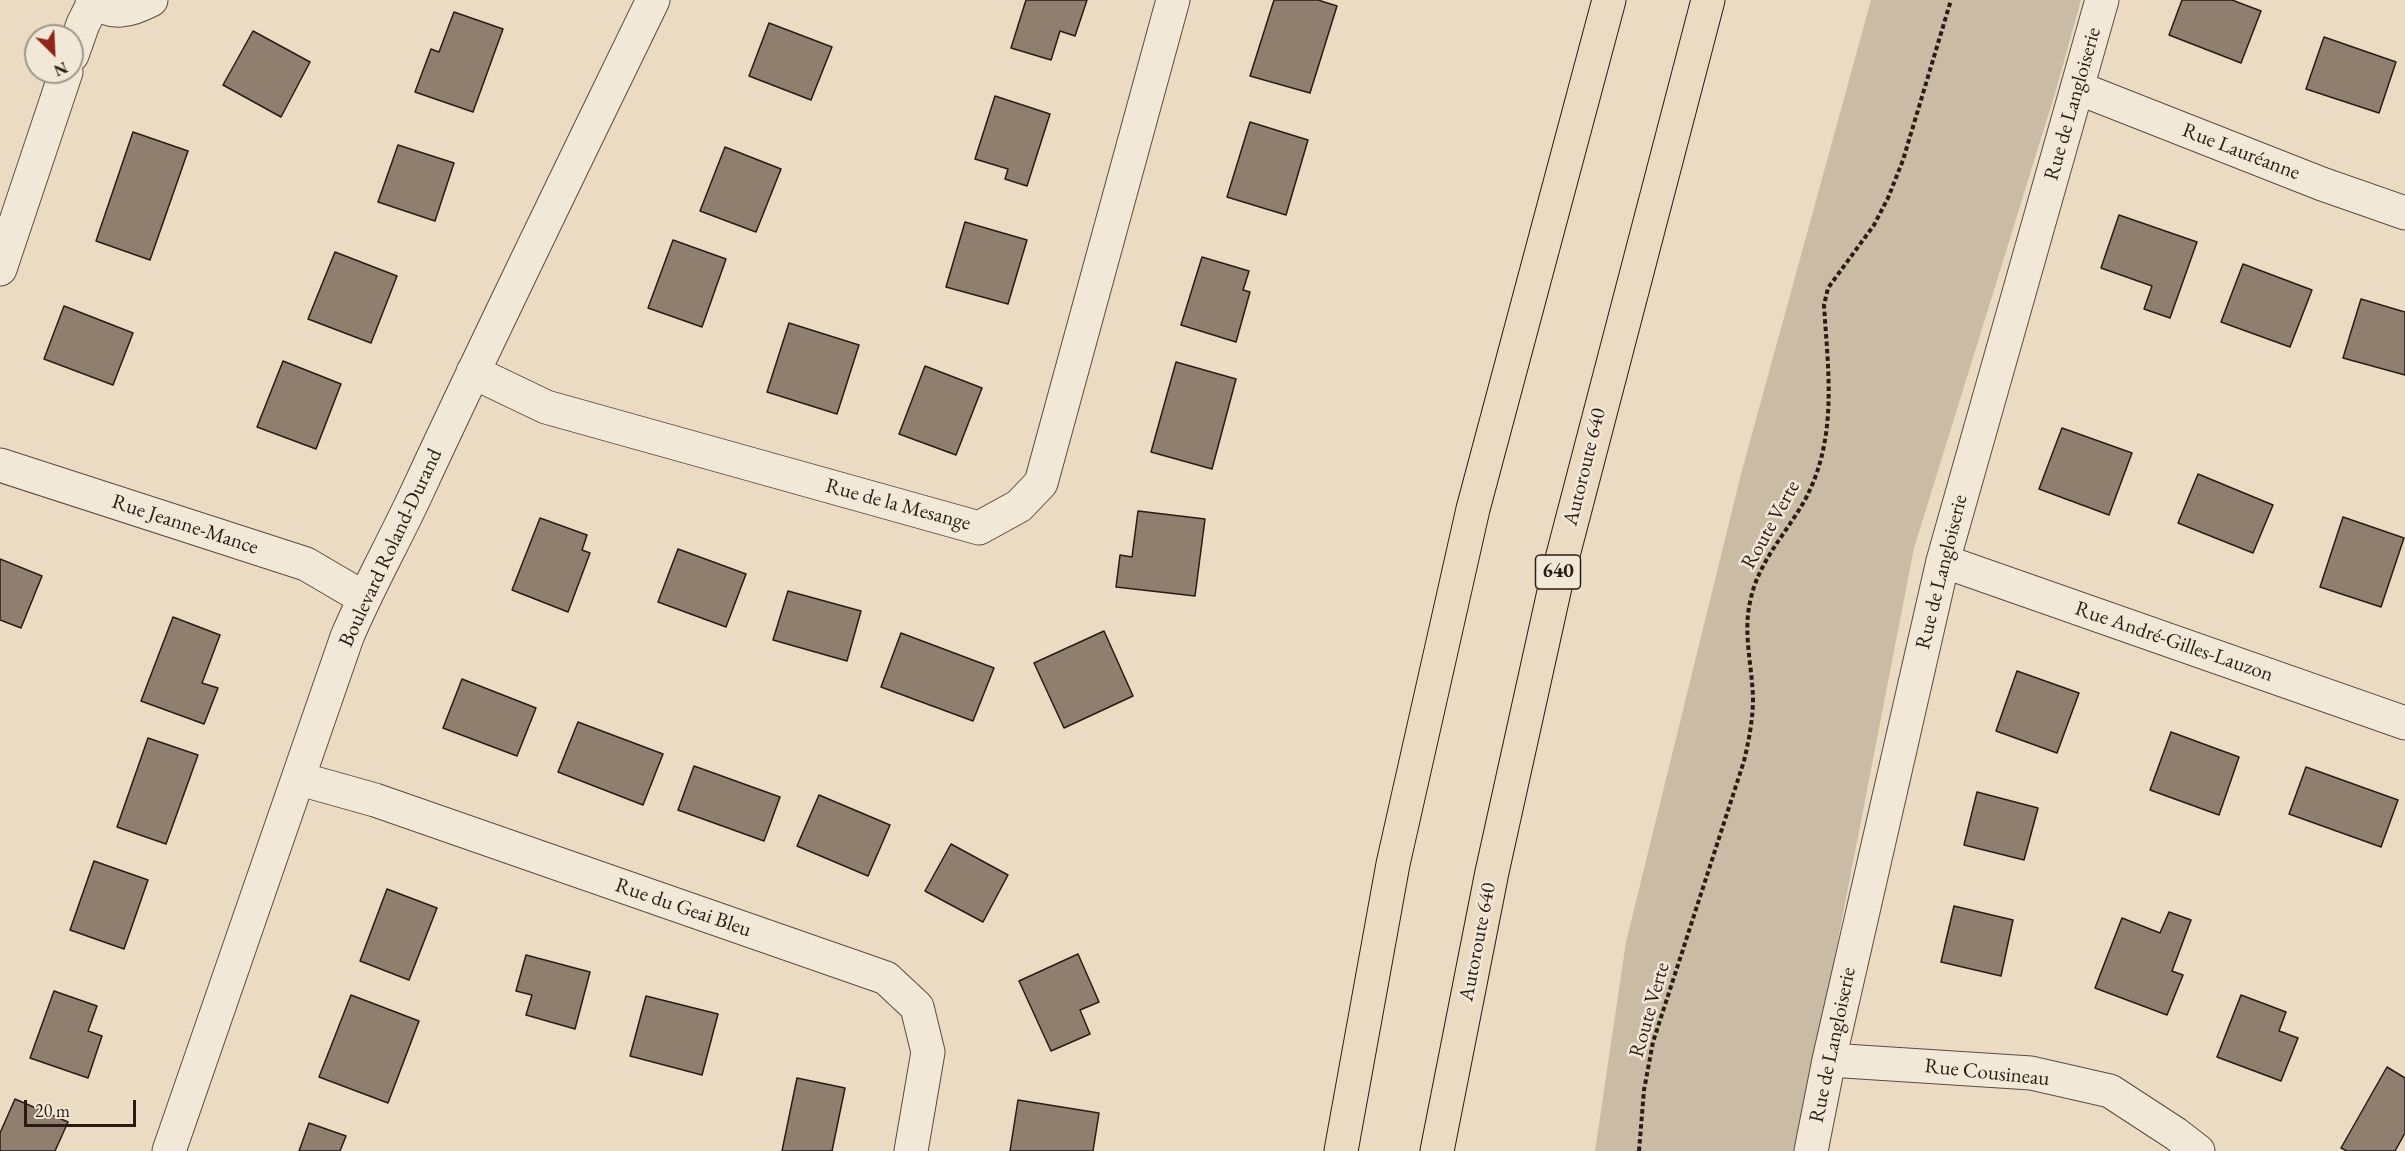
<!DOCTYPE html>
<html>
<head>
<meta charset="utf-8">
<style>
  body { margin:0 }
  #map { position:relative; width:2405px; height:1151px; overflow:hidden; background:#ebdbc3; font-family:"EB Garamond",serif }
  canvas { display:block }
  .north { position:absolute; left:24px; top:24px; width:60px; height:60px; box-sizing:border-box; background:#f2e8d8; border:2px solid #a2968a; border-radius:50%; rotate:156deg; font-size:16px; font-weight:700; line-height:24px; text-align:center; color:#291c14 }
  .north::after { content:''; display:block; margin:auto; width:21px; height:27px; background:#8f2418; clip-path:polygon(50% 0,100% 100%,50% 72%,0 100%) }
  .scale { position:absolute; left:24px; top:1100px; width:112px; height:27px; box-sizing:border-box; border:3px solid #291c14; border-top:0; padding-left:8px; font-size:18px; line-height:21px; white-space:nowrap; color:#291c14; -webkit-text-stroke:4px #f2e8d8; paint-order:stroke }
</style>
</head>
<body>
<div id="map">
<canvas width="2405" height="1151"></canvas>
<div class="north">N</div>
<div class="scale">20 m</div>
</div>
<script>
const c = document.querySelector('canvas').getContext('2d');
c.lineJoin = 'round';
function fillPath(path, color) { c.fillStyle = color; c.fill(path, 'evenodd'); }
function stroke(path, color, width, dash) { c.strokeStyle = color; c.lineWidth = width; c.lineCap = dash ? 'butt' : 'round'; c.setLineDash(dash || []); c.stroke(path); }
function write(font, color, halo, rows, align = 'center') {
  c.font = font + ' "EB Garamond",serif'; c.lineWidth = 5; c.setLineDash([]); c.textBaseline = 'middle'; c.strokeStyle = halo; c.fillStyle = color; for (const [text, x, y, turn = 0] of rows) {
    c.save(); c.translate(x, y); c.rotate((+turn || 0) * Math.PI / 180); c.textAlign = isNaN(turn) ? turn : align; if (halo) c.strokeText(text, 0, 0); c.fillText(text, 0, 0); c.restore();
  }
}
const green = new Path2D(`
  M1871,0H2081L2056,90L1914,548L1797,1151H1595L1626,942L1741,474Z`);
const building = new Path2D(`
  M1026,0H1087L1075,36L1060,31L1051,60L1011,48Z
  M1274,0H1318L1337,6L1310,93L1250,76Z
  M2182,0H2232L2261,11L2241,63L2169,35Z
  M454,12L503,29L473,112L415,92L431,49L439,52Z
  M769,23L832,47L811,100L749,76Z
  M253,31L310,62L281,117L223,85Z
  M2324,37L2396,62L2379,113L2306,89Z
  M995,96L1050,114L1027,186L1005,179L1008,169L975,159Z
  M1250,122L1308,140L1286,215L1227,197Z
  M133,132L188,151L150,260L96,241Z
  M398,145L454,163L435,221L378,202Z
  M725,147L781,169L756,232L700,211Z
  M2119,215L2197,242L2170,318L2144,309L2152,286L2101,268Z
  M965,222L1027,240L1008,304L946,287Z
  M673,240L726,259L702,327L648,308Z
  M335,252L397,276L371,343L308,319Z
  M1202,257L1249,271L1243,290L1250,292L1236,342L1181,325Z
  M2243,264L2312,290L2290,347L2221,322Z
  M2361,299L2405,312V375L2343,358Z
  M64,306L133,333L113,385L44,359Z
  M789,323L859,345L837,414L767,392Z
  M283,361L341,384L316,449L257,427Z
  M1176,362L1236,379L1212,469L1151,452Z
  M925,366L982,388L956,455L899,434Z
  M2062,428L2132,453L2109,515L2039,489Z
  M2198,474L2273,505L2253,553L2178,523Z
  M1138,511L1205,519L1195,596L1116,587L1120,555L1132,557Z
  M2343,517L2404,538L2381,607L2320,587Z
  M540,518L587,535L582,550L590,553L568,612L512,590Z
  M678,549L746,574L726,627L658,602Z
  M0,559L42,576L21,628L0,620Z
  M788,591L861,611L847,661L773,640Z
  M173,617L220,635L202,683L218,688L204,724L141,701Z
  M1104,631L1133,696L1064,728L1034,663Z
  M901,633L994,668L973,721L881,687Z
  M2017,671L2079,693L2057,753L1996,731Z
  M462,679L536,708L517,756L443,728Z
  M578,722L663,754L643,805L558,772Z
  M2171,732L2239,757L2219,815L2150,790Z
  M148,738L198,755L166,844L117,827Z
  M694,766L780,797L764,841L678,810Z
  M2306,767L2398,800L2381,847L2289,814Z
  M1977,792L2038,808L2024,860L1964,845Z
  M819,795L890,825L868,876L797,846Z
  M951,844L1008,875L983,922L925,891Z
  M94,861L148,880L124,949L70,930Z
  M387,889L437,908L409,980L360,961Z
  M1954,906L2013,920L2001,976L1941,962Z
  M2169,912L2191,920L2172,971L2183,975L2167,1015L2095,988L2122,918L2160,933Z
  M1078,954L1099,1002L1080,1010L1090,1034L1051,1051L1019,981Z
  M526,955L590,972L575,1029L526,1015L532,995L516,991Z
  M54,991L97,1006L88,1031L102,1036L88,1078L30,1058Z
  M351,995L419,1021L388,1103L319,1077Z
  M2241,995L2286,1012L2279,1031L2298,1038L2281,1081L2217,1057Z
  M646,996L718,1014L702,1075L630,1056Z
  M2387,1067L2405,1078V1133L2395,1151H2347L2341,1148Z
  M797,1078L845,1088L832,1151H782Z
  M15,1099L68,1122L55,1151H0V1133Z
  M1018,1100L1099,1113L1093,1151H1010Z
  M309,1123L346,1136L340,1151H299Z`);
const path = new Path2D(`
  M1639,1151L1644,1090L1653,1042L1744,761C1749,740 1753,719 1753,698C1752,665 1743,634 1750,602C1758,561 1787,533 1806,498C1838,436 1828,371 1824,305L1828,288L1874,225L1888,198L1903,160L1951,0`);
const minor = new Path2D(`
  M92,0C112,16 130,11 151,0
  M72,55L83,24L94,2
  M2078,88L2322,184L2405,213
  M0,269L66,72
  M473,372L546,407L979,528L1019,506L1041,483L1173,0
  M0,465L306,564L364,598
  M1943,561L2405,723
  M300,779L375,800L886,978L917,1007L928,1052L911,1151
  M1829,1060L2031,1073L2110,1091L2176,1134L2198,1151
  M169,1151L347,637C368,587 395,540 418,490C494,326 574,163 653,0
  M1811,1151L1829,1060L1943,561L2102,0`);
const highway = new Path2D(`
  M1341,1151L1393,864L1473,509L1609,0
  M1437,1151L1492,872L1557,578L1708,0`);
const shields = [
  [1558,572,45]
];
const shieldNames = [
  ["640",1558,572]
];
const streetNames = [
  ["Rue de Langloiserie",2073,104,-74],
  ["Rue Lauréanne",2241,152,21],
  ["Autoroute 640",1585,467,-76],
  ["Rue de la Mesange",898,505,15],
  ["Rue Jeanne-Mance",185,525,18],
  ["Route Verte",1771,525,-61],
  ["Boulevard Roland-Durand",391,548,-65],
  ["Rue de Langloiserie",1942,572,-76],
  ["Rue André-Gilles-Lauzon",2174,642,19],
  ["Rue du Geai Bleu",683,908,19],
  ["Autoroute 640",1478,942,-79],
  ["Route Verte",1650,1010,-74],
  ["Rue de Langloiserie",1833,1045,-78],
  ["Rue Cousineau",1987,1073,6]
];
fillPath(green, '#cabba5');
fillPath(building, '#8e7f6f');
stroke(building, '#291c14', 1.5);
stroke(minor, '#5a4c40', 35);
stroke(highway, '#291c14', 35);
stroke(path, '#291c14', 4, [4.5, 3]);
stroke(minor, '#f2e8d8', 33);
stroke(highway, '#ebdbc3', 33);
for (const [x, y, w] of shields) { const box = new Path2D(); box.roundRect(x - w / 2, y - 17, w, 34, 4.5); c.fillStyle = '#f2e8d8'; c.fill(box); stroke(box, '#291c14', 1.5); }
write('bold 20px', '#291c14', null, shieldNames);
write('21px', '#291c14', '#f2e8d8', streetNames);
</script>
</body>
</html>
